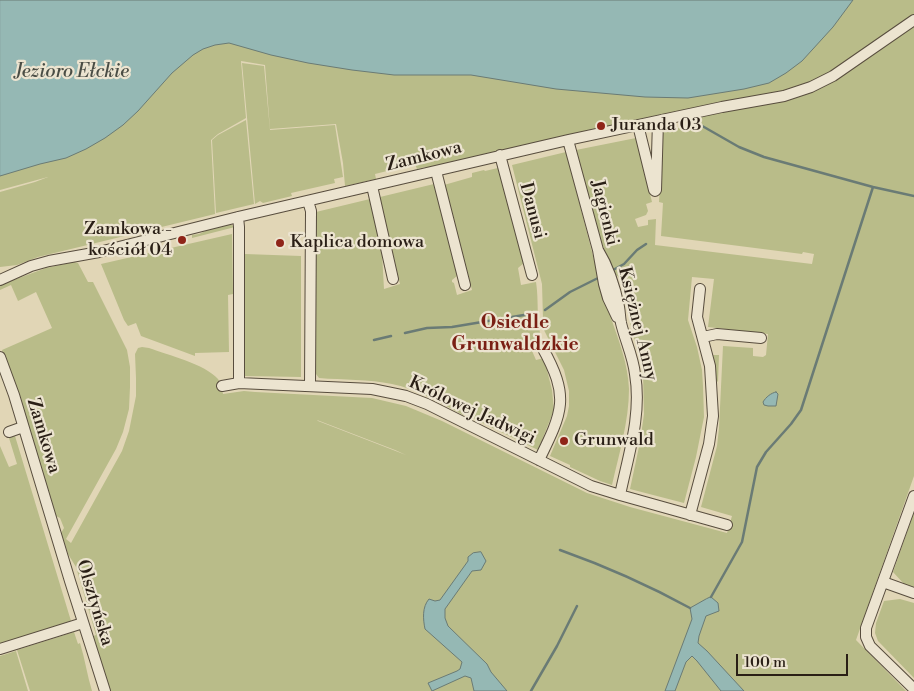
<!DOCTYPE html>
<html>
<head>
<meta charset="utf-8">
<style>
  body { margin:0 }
  #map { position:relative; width:914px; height:691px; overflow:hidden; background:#e1d6b6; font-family:"Libre Bodoni",serif }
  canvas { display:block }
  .scale { position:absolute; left:736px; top:654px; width:112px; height:22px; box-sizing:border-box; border:2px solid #2a1f16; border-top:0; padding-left:6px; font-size:15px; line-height:18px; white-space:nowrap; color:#2a1f16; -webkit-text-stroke:4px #ece4d0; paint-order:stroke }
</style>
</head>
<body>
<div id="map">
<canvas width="914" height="691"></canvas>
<div class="scale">100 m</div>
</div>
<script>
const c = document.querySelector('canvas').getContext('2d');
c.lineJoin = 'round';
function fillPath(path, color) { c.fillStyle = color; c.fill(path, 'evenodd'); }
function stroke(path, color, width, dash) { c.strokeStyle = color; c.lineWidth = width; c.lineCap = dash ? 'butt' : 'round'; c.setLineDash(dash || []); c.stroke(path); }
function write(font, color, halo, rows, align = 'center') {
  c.font = font + ' "Libre Bodoni",serif'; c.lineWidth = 4.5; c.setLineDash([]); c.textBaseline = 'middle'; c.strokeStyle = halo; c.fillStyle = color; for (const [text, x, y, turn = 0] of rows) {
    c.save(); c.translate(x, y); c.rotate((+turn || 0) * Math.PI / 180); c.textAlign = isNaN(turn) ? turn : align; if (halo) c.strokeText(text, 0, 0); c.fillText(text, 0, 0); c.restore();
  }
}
const green = new Path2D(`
  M796,0H914V476L856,640L906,691H108L91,637L96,635L76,567L68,554L61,533L64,528L60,518L56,516L32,436L30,437L9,372L2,350L52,328L36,292L18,301L11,285L0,290V285L46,268L74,262L78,263L88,282H93L127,350L130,367V387L129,409L123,432L116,449L66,539L71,543L122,451L129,431L136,396V378L135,354L138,348L142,347L149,348C168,355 205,364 218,379C221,383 222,389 223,394L244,391L255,392L372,398L406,406L442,421L587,493L630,507L727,533L732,516L701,507L717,446L719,428L723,346L753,348V356L763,357L766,355L768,334L708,327L714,279L692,277L688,320L697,347L702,370L703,386L704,417L696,457L684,503L630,489L640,442L644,414L643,373L630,323L624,284L614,272H613L600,238L576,150L636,138L652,202L646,204L648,211L646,215L635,219L638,227L648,225V220L656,219L655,245L812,264L814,254L803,252L802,254L661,236L663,203L659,202L663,132L690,125L689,119L426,169L425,167L417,169L415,164L375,174L376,179L345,186L343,163L336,124L270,129L265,65L241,61L246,118L218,134L211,140L215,214L38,257L17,265L0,267V192L35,182L48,177L0,190V168L187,38ZM317,420L395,450L406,455L318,421Z
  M242,63L264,66L270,130L335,125L343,177L334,179L335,183L291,193L292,196L263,203L260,201L255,204Z
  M246,120L254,204L216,213L212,140L218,135Z
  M566,152L598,275L613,316L611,318C619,341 628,364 629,389C629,421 619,454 612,485L600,481L570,467V465L550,456L567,416L569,406V391L564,370L544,330L543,319L542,284L512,165Z
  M498,168L524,263L518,268L521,285L536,282C539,300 536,319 541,337L529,344L536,360L544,358L552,390L554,410L538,450L464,414L463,415C443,404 414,388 392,384C369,379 343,380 319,378L316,374L315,233L316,212L370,199L382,253L384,289L400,284L380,197L434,184L457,276L452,280V282L454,283L457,295L472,290L444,185L472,177V173L484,170L485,171Z
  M230,224L235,227L192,238V235L199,234L214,227Z
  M232,234L233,294L228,295L229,352L195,353V356L141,336L136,323L128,326L124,320L101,264Z
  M245,254L301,256V377L245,376Z
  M713,355H719L718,382L716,380Z
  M15,436L71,621L0,644V446L9,467L17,464L9,438Z
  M914,512V587L904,584L893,572Z
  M900,599L914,603V678L878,641L875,633L876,623L884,601Z
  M74,632L78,644L80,643C85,659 87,675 92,691H30L17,650Z
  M16,651L28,691H0V656Z`);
const water = new Path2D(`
  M0,0H853L833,27L802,61L786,73L769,83L744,89L688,98L645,97L556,89L471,75H394L352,70L308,63L271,55L229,43L215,45L203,49L193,55L172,73L138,111L123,125L105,138L86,149L66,158L40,164L0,176Z
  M776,392L778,394L776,406H768L764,405L763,402C766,397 771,393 776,392Z
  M481,552L486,561L481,570L472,571L445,609V618L448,626L487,664L491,672L507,691H474L471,678L465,676L432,691L428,683L457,671L460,669L462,662L425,629C423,619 422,607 429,599L435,601L440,600L468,561V557L473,553Z
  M711,597L718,603L719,611L706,616L699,636L698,643L707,651L744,691H721L697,661L692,656L686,662L675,691H665L692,619L690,608L706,599Z`);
const stream = new Path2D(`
  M694,120L697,123L739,147L764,157L873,187L914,196
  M613,270L624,264L637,250L646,244
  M545,310L570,292L598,278
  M405,333L427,328L452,327L536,313
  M374,340L391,336
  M560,550C605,566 648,585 690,608
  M711,597L742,542L757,467L766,452L791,424L801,410L873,187
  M531,691L557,646L577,606`);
const minor = new Path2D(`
  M638,125L654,190L655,191L656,190L658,121
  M568,140L598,250L604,284L608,298L617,317
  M500,155L532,275
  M436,171L465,285
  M372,186L393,279
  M308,201L311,211L310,386
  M238,217L239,227V383
  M598,250C609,268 615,287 619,307C620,312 620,318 621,323C625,340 633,356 635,374C642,415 628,456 620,495
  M0,280L31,266L49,261L99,252L238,217L568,140L722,107L784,96L811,87L833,76L914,20
  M703,337L717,334L761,338
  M0,357L14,395L70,581L105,691
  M222,386L239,383L372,389L406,396L427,404L591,486L620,495L727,525
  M9,432L23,427
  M539,460C563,411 570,397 542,347
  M914,496L866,628V637L870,646L914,689
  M690,515L709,444L713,416L710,366L697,317L700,289
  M883,582L914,593
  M0,649L83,623`);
const markers = [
  [601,126,5,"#8f2418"],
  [182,240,5,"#8f2418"],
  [280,243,5,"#8f2418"],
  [564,441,5,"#8f2418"]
];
const poiNames = [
  ["Juranda 03",611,126],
  ["Zamkowa -",172,230,"right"],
  ["kościół 04",172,251,"right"],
  ["Kaplica domowa",290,243],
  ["Grunwald",574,441]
];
const streetNames = [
  ["Zamkowa",424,157,-14],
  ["Danusi",532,211,75],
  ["Jagienki",604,213,76],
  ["Księżnej Anny",637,324,76],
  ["Królowej Jadwigi",472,411,25],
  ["Zamkowa",43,436,73],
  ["Olsztyńska",94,603,73]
];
const waterNames = [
  ["Jezioro Ełckie",72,72]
];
const neighbourhoodNames = [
  ["Osiedle",515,323],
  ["Grunwaldzkie",515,345]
];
fillPath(green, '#b9bc89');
fillPath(water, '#95b8b4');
stroke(water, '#6a7b75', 1);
stroke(stream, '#6a7b75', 2.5);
stroke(minor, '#584d3e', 12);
stroke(minor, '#ece4d0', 10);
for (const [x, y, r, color] of markers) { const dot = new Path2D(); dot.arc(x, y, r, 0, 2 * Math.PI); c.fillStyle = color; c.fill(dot); stroke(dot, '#ece4d0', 2); }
write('18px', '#2a1f16', '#ece4d0', poiNames, 'left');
write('18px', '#2a1f16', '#ece4d0', streetNames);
write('italic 19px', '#4a4d45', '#ece4d0', waterNames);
write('bold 19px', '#7a1f14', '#ece4d0', neighbourhoodNames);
</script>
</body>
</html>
